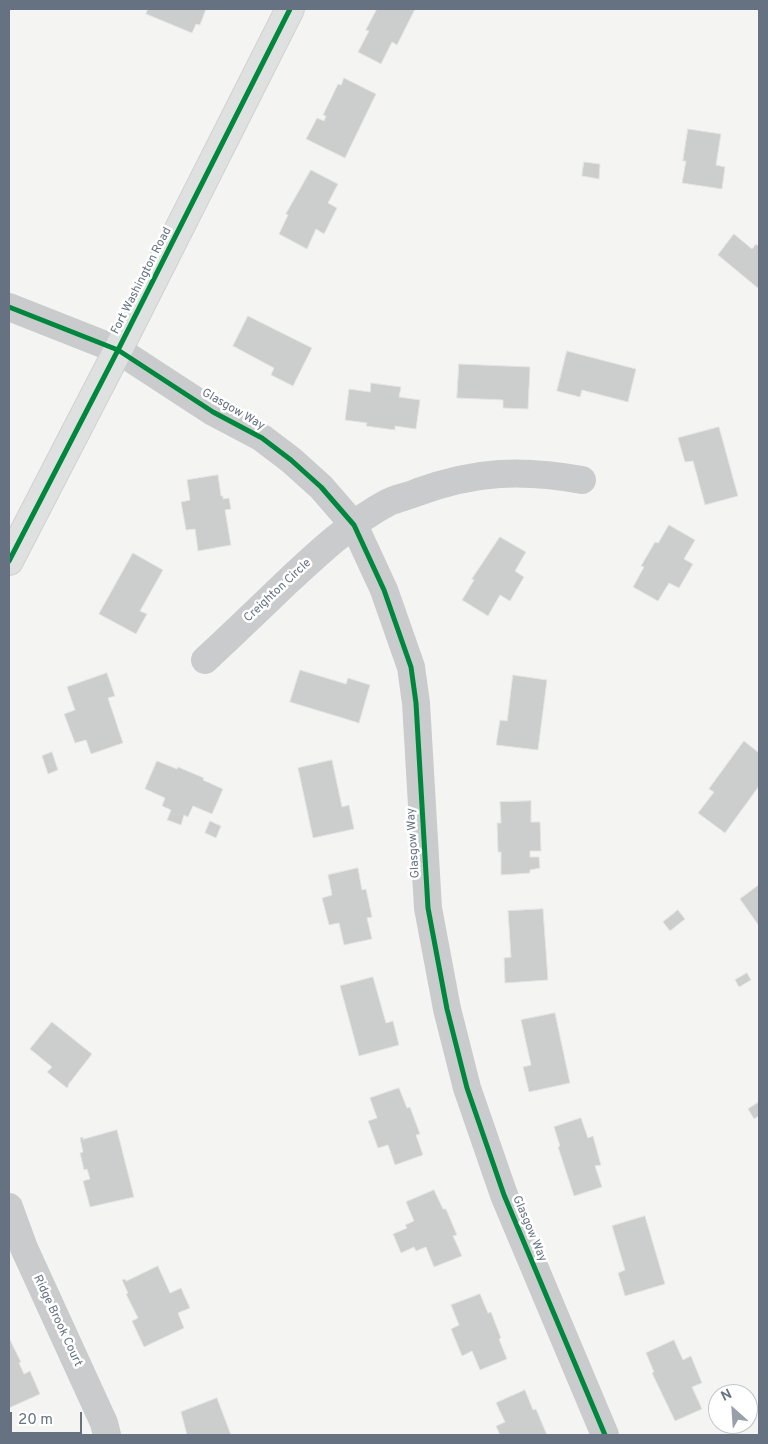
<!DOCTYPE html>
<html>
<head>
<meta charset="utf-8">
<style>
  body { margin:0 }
  #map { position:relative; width:768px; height:1444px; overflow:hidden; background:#f4f5f3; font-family:Overpass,sans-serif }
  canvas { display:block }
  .frame { position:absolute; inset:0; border:10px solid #667282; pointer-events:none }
  .north { position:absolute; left:708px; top:1384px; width:50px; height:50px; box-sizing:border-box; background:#fff; border:1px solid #c2c7cd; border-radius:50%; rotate:334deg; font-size:14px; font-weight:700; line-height:20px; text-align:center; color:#667282 }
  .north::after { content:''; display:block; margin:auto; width:18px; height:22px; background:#98a0aa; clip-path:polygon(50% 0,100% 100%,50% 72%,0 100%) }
  .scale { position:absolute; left:10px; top:1412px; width:72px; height:22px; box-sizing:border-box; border:2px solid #667282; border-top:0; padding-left:6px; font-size:15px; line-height:18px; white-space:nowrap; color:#667282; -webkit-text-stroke:4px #fff; paint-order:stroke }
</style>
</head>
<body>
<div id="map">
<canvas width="768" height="1444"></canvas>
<div class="frame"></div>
<div class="north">N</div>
<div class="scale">20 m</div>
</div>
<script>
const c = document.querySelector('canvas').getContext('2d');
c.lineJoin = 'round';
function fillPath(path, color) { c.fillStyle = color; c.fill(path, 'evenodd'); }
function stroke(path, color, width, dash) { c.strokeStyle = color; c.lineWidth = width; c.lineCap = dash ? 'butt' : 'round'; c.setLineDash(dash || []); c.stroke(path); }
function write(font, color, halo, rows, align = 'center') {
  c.font = font + ' Overpass,sans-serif'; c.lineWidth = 5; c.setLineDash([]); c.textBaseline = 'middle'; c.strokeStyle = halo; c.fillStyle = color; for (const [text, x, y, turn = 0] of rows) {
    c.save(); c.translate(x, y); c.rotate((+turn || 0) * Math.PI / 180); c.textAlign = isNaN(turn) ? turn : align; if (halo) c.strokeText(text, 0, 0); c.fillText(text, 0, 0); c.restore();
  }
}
const building = new Path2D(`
  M148,9H206L200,25L196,24L192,33L146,14Z
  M377,9H415L397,45L392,42L381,64L358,52L369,31L366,30Z
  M344,78L376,94L345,158L306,139L317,118L324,121L326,116L323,115L338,84L341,85Z
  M688,129L721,134L716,165L725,167L722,189L682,183L686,161H683Z
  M584,162L600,164L599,179L582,176Z
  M311,170L338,184L328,203L337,208L324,234L316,229L307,249L279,234L288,215L286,214Z
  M734,234L752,249L756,244L759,247V289L718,255Z
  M248,316L312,348L293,386L271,375L274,368L233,346Z
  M567,351L636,369L628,402L582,390L580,397L557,391Z
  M459,364L530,367L528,409L503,408V400L457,398Z
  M371,383L401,387L399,397L420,400L416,429L395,426V430L366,426L367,423L345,420L349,389L370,392Z
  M719,427L738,496L705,505L693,461L685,462L678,438Z
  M218,475L221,496H223V499L229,498L231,509L225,510L231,545L198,551L195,529L186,530L181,502L190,500L187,480Z
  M669,525L695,540L684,559L693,564L679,588L669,583L658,601L633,587L644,567L641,566L655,542L658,543Z
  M500,537L526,552L515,571L524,577L510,601L500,595L488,616L462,600L474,580L472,579Z
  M133,553L163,570L140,611L147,614L136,634L99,614Z
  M300,670L346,684L348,678L370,685L359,723L290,702Z
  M107,673L115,696L108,698L123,743L91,754L86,740L75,743L64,714L75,710L67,687Z
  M513,675L547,680L538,750L496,745L500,720L507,721Z
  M744,741L759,753V786L725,833L698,813L714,792L709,789Z
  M52,752L58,770L48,774L42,756Z
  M332,760L342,807L349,805L354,829L313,838L298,768Z
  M157,761L177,769L178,767L204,778L203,780L223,789L212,814L193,806L188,817L184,815L181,825L167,820L171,810L162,806L165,798L145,789Z
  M531,801V822H540L541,851H530V857H539L540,868L530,870V873L501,875V852H498L497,823H501L500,802Z
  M210,821L221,826L216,838L205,833Z
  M358,868L362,890L366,889L372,917L367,918L372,939L344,945L339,923L329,925L322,898L332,895L328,875Z
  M759,885V926L740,899Z
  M543,909L548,980L505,983L504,958L511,957L508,911Z
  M678,910L685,919L670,931L663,922Z
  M747,973L751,980L739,987L735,980Z
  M373,977L386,1023L393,1021L399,1045L359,1056L340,986Z
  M555,1013L570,1083L529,1092L523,1067L531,1065L521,1020Z
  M52,1022L92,1054L68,1085H69L67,1088L47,1072L52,1067L30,1049Z
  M399,1088L407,1108L410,1107L420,1134L416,1135L423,1155L395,1165L388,1145L378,1148L368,1121L377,1118L370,1098Z
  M759,1102V1116L754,1119L748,1109Z
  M581,1118L588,1138L593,1136L601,1165L595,1166L602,1187L574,1196L558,1147L560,1146L554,1127Z
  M117,1130L134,1197L90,1207L83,1181L90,1179L87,1169L84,1170L80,1153L83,1152L80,1138L83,1137V1139Z
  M434,1190L443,1209H446L457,1235L453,1236L462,1256L434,1267L426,1247L416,1251L414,1247L401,1253L393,1234L407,1228L405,1225L414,1221L406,1202Z
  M645,1216L665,1284L625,1296L618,1273L625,1270L612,1226Z
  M158,1266L170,1293L181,1288L190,1308L178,1313L184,1328L144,1347L132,1321L138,1318L126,1294L128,1293L122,1280L125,1279L126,1281Z
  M480,1294L488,1313L491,1312L501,1338L499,1339L507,1359L480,1370L472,1351L462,1356L451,1329L459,1325L451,1305Z
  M9,1338L21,1362L19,1363L24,1374L30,1371L40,1394L9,1408Z
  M674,1340L683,1360L691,1356L702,1383L692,1387L702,1409L675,1421L652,1373L654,1372L646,1353Z
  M525,1390L533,1410L536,1409L547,1435H500L496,1426L505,1422L496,1403Z
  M217,1398L231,1435H187L181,1412Z`);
const minor = new Path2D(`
  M9,307L118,350L213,412L262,438L291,460L321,487L354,525L384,590L411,667L416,703L428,908L447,1009L467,1088L504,1195L605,1435
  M205,660C232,635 258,610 285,584C315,556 352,521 389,502C398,498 409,496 418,492C476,471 522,469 582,480
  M9,1207L24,1248L104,1423L107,1435`);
const secondary = new Path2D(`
  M9,561L118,350L290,9`);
const cycleway = new Path2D(`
  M9,307L118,350L213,412L262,438L291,460L321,487L354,525L384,590L411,667L416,703L428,908L447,1009L467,1088L504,1195L605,1435
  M9,561L118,350L290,9`);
const streetNames = [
  ["Fort Washington Road",142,281,-63],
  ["Glasgow Way",233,410,30],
  ["Creighton Circle",278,591,-43],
  ["Glasgow Way",414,843,-94],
  ["Glasgow Way",529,1229,67],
  ["Ridge Brook Court",57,1321,65]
];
fillPath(building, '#cccece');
stroke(building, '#e4e4e3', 1);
stroke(secondary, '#d0d1d1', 30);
stroke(minor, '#cacbcd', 28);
stroke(secondary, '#dfe0e0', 28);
stroke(cycleway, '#00873e', 5);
write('12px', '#667282', '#fff', streetNames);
</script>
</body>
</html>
